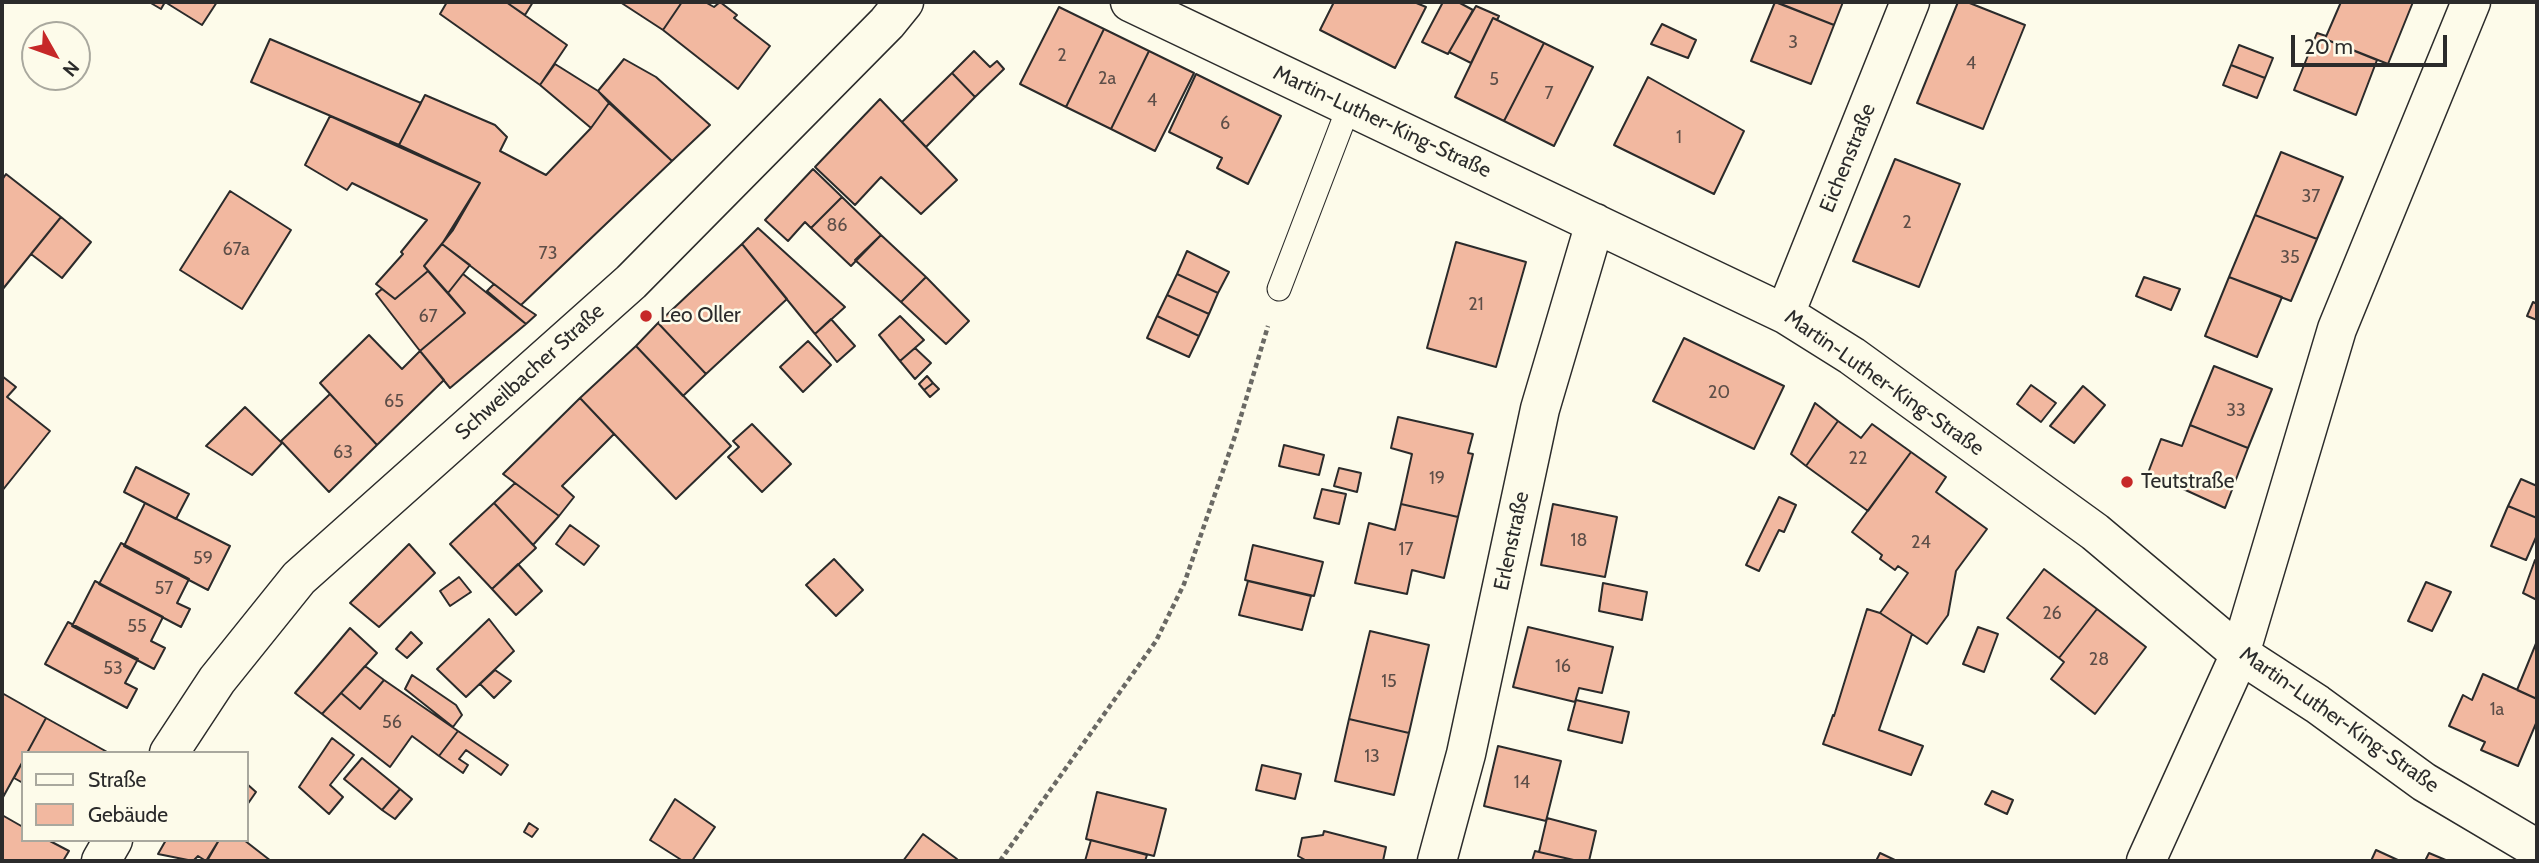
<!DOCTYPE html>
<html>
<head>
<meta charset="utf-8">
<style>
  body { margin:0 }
  #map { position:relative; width:2539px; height:863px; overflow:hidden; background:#fdfbea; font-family:Cabin,sans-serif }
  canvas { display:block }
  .frame { position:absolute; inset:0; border:4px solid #2b2b2b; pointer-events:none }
  .legend { position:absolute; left:21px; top:751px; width:228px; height:91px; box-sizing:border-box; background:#fdfbea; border:2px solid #a9a89e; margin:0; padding:9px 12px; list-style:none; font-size:21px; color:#2b2b2b }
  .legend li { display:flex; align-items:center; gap:14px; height:35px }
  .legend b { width:35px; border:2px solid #a9a89e }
  .north { position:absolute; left:21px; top:21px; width:70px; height:70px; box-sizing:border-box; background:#fdfbea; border:2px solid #a9a89e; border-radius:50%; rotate:130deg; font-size:19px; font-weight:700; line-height:28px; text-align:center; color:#2b2b2b }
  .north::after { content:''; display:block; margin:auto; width:24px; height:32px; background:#c62828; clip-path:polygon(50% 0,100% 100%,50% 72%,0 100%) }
  .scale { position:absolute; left:2291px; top:35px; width:156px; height:32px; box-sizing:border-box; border:4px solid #2b2b2b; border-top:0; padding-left:9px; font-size:21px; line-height:24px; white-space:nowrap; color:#2b2b2b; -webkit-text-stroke:5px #fdfbea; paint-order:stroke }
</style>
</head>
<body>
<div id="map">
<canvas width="2539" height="863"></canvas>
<div class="frame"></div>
<ul class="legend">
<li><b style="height:9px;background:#fdfbea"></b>Straße</li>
<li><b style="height:19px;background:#f2b8a0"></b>Gebäude</li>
</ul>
<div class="north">N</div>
<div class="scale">20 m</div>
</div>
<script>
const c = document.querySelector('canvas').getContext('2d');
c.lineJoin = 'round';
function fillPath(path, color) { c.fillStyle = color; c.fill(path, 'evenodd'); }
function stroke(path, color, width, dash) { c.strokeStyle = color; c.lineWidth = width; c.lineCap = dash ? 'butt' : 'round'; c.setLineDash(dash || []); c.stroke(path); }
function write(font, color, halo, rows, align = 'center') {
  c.font = font + ' Cabin,sans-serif'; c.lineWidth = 5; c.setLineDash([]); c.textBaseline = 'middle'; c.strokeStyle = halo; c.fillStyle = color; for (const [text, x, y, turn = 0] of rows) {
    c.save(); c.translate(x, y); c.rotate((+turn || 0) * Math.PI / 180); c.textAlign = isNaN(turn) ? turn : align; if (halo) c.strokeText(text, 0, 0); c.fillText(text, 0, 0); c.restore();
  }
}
const building = new Path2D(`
  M149,2H217L202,25L165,2L161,9Z
  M447,2H506L567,45L540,85L440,14Z
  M506,2H533L525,15Z
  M620,2H682L663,30Z
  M682,2H705L714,7L720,2L737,15L734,18L770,46L738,89L663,30Z
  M1334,2H1414L1426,7L1395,68L1320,30Z
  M1443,2H1458L1473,10L1448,54L1422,42Z
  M1775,2L1834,25L1811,84L1751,61Z
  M1776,2H1843L1834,25Z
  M1958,2H1967L2025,25L1983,129L1917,103Z
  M2341,2H2413L2388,64L2325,39Z
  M1476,6L1499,16L1497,20L1493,18L1471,63L1449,52Z
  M1059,7L1104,29L1066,107L1020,84Z
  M1493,18L1544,43L1504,121L1455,97Z
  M1662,24L1696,40L1688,58L1651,44Z
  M1104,29L1149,51L1111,129L1066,107Z
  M2317,33L2326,36L2325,39L2377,60L2356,115L2294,90Z
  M270,39L421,103L399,145L251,82Z
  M1544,43L1593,67L1554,146L1504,121Z
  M2239,45L2273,58L2265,78L2231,65Z
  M974,51L990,67L997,61L1004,69L975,97L952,73Z
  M1149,51L1194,73L1155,151L1111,129Z
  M624,59L656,77L710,125L672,161L598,91Z
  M555,64L598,91L609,103L591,128L540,85Z
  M2231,65L2265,78L2257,98L2223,85Z
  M952,73L975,97L926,147L902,122Z
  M1196,74L1281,116L1248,184L1217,168L1222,158L1169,132Z
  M1648,77L1744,131L1714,194L1614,145Z
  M425,95L495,125L507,137L500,151L546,175L591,128L609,103L672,161L521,305L442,244L480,183L399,145Z
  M880,99L957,180L921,214L881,177L855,205L815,167Z
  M330,116L480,183L453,230L424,266L428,271L395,299L376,284L403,254L401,252L427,220L352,183L347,190L305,165Z
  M2281,152L2343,177L2317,239L2255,215Z
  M1895,159L1960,184L1919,287L1853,261Z
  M813,169L842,197L811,228L805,222L788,241L765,220Z
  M6,174L61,217L2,290V180Z
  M230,191L291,230L242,309L180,270Z
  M842,197L881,235L851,266L811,228Z
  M2255,215L2317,239L2291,301L2229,277Z
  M61,217L91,242L62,278L31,254Z
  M758,228L845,307L815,334L742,244Z
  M881,235L926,277L901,302L855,260Z
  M1456,242L1526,262L1496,367L1427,348Z
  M442,244L470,265L448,293L424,266Z
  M742,244L787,299L706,374L658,323Z
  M1187,251L1229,272L1218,293L1177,274Z
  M428,271L465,313L420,351L376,294L382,289L395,299Z
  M463,274L526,324L450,388L420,351L465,313L448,293Z
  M1177,274L1218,293L1209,314L1167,295Z
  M926,277L969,321L946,344L901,302Z
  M2144,277L2180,289L2171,310L2136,296Z
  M2229,277L2282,297L2257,357L2205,336Z
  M494,284L521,305L536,315L526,324L487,291Z
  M1167,295L1209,314L1199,336L1157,316Z
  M2533,302L2537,304V320L2527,316Z
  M900,316L924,340L900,361L879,335Z
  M1157,316L1199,336L1189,357L1147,338Z
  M831,319L855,346L837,362L815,334Z
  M658,323L706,374L683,396L636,346Z
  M369,335L402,369L420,351L444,380L377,445L320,383Z
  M1684,338L1784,386L1754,449L1653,401Z
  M808,341L831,365L803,392L780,367Z
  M636,346L731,446L676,499L580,398Z
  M915,348L931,363L915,379L900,361Z
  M2214,366L2272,389L2248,448L2190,425Z
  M2,376L16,387L7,397L50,431L2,491Z
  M927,376L933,383L924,390L919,384Z
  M933,383L939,389L930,397L924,390Z
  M2031,385L2056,403L2041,422L2017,404Z
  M2083,386L2105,405L2074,443L2050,426Z
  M330,394L377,445L329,492L281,441Z
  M580,398L614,434L562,486L574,497L559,516L503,474Z
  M1815,403L1838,421L1806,466L1791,454Z
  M245,407L282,443L252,475L206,446Z
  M1398,417L1473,434L1468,453L1473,454L1458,517L1401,504L1412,454L1391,448Z
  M1838,421L1861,438L1872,424L1911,452L1868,511L1806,466Z
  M752,424L791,464L762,492L728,457L739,447L733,441Z
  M2190,425L2248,448L2225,508L2148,473L2161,439L2182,446Z
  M1284,445L1324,455L1319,475L1279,466Z
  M1911,452L1946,477L1936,492L1987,529L1956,571L1948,615L1927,644L1880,613L1908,573L1898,566L1895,570L1880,559L1882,555L1852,532Z
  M136,467L189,494L176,519L124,492Z
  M1339,468L1361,473L1357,492L1334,486Z
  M2521,479L2537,486V518L2508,506Z
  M515,483L559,516L533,545L494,503Z
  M1322,489L1346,494L1339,524L1314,518Z
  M1779,497L1796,505L1784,532L1779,530L1759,571L1746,565Z
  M145,503L230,546L208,590L124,546Z
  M494,503L536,548L492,589L450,544Z
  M1401,504L1458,517L1444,578L1412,570L1407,594L1355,583L1369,523L1395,530Z
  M1553,504L1617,517L1605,577L1541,565Z
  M2508,506L2537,518V535L2526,560L2491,546Z
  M570,525L599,546L584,565L556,544Z
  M121,543L189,579L177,603L190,609L181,627L99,584Z
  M409,544L435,573L379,627L350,603Z
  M1253,545L1323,562L1314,596L1245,580Z
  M834,559L863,590L836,616L806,585Z
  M2535,560L2537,561V600L2523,593Z
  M518,564L542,591L516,615L492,589Z
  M2044,569L2097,609L2059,658L2007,618Z
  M459,577L471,592L450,606L440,591Z
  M95,581L163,617L151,641L165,648L154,669L72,626Z
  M1248,581L1311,596L1302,630L1239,615Z
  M2426,582L2451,592L2432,631L2408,621Z
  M1603,583L1647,592L1642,620L1599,611Z
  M1867,609L1880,613L1912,634L1879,730L1923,746L1911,775L1823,744L1833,715L1834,716Z
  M2097,609L2146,647L2095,714L2051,679L2064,662L2059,658Z
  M489,619L514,651L466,697L437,669Z
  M68,622L138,659L125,683L137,689L127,708L45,664Z
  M1528,627L1613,647L1602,693L1579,688L1575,702L1513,687Z
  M1978,627L1998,634L1984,672L1963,664Z
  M350,628L377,653L322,714L295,693Z
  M1370,631L1429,645L1409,733L1349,719Z
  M411,632L422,643L407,658L396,649Z
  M2537,641V699L2517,690Z
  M365,666L384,680L360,709L341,693Z
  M495,670L511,681L494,698L480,684Z
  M2483,674L2537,699V721L2518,766L2481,750L2485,742L2449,726L2463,695L2472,700Z
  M412,675L456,705L462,715L453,727L405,689Z
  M384,680L458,731L439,756L412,736L390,767L322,714L341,693L360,709Z
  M2,693L46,718L27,753H23V761L2,799Z
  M1576,700L1629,712L1622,743L1568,730Z
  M46,718L109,753H27Z
  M1349,719L1409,733L1394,795L1335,781Z
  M458,731L508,765L501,775L466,750L459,759L468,765L463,773L439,756Z
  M332,738L354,755L330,785L343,797L329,814L299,787Z
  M1498,746L1561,761L1546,821L1484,806Z
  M362,758L400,789L382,810L344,779Z
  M23,761V783L14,778Z
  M1262,765L1301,774L1295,799L1256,790Z
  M247,784L256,792L247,805Z
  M400,789L412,799L395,819L382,810Z
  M1992,791L2013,800L2007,814L1985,804Z
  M1097,792L1166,809L1154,856L1086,839Z
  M675,799L715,827L692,861H683L650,840Z
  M2,815L23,827V840H48L69,851L63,861H2Z
  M1547,818L1596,831L1589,861H1578L1539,852Z
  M529,823L538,829L532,837L524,832Z
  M1324,831L1386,847L1383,861H1307L1298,856L1302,838L1323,835Z
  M923,834L957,859L956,861H903Z
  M166,840H219L206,861L198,856L193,861L158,854Z
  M219,840H244L271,861H207Z
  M1091,840L1147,855L1145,861H1085Z
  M2376,850L2400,861H2371Z
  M1535,851L1539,852L1578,861H1532Z
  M1880,853L1897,861H1876Z
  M2429,853L2448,861H2425Z`);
const path = new Path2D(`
  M1000,861L1156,641L1184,584L1235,436L1268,326`);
const lane = new Path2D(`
  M1279,289L1349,106`);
const street = new Path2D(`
  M1130,2L1785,314L1852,356L2095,532L2240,654L2317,704L2424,782L2537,849
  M1785,314L1910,2
  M1437,861L1466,754L1540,409L1595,223
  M2146,861L2240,654L2337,329L2471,2`);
const secondary = new Path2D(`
  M169,753L217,680L299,578L631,282L887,23L904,2
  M101,861L113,840`);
const markers = [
  [646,316,7,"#c62828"],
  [2127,482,7,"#c62828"]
];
const numberNames = [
  ["3",1793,43],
  ["2",1062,56],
  ["4",1971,64],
  ["2a",1107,79],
  ["5",1494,80],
  ["7",1549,94],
  ["4",1152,101],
  ["6",1225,124],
  ["1",1679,138],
  ["37",2311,197],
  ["2",1907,223],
  ["86",837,226],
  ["67a",236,250],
  ["73",548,254],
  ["35",2290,258],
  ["21",1476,305],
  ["67",428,317],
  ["20",1719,393],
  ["65",394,402],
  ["33",2236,411],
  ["63",343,453],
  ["22",1858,459],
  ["19",1437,479],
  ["18",1579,541],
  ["24",1921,543],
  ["17",1406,550],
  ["59",203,559],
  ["57",164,589],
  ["26",2052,614],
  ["55",137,627],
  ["28",2099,660],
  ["16",1563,667],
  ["53",113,669],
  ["15",1389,682],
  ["1a",2497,710],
  ["56",392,723],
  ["13",1372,757],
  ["14",1522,783]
];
const streetNames = [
  ["Martin-Luther-King-Straße",1382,122,25],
  ["Eichenstraße",1848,158,-68],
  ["Schweilbacher Straße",530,372,-42],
  ["Martin-Luther-King-Straße",1884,383,35],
  ["Erlenstraße",1512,541,-78],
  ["Martin-Luther-King-Straße",2339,720,35]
];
const poiNames = [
  ["Leo Oller",660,316],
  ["Teutstraße",2141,482]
];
fillPath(building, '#f2b8a0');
stroke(building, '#2b2b2b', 2);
stroke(lane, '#2b2b2b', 25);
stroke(street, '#2b2b2b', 41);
stroke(secondary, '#2b2b2b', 41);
stroke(path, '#6a6964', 4.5, [5, 3.5]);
stroke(lane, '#fdfbea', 23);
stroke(street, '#fdfbea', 38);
stroke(secondary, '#fdfbea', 38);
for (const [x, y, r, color] of markers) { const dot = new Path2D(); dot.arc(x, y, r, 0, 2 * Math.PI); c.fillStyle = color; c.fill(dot); stroke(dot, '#fdfbea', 2.5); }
write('18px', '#5d4e48', null, numberNames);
write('21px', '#2b2b2b', '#fdfbea', streetNames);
write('21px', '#2b2b2b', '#fdfbea', poiNames, 'left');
</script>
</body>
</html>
